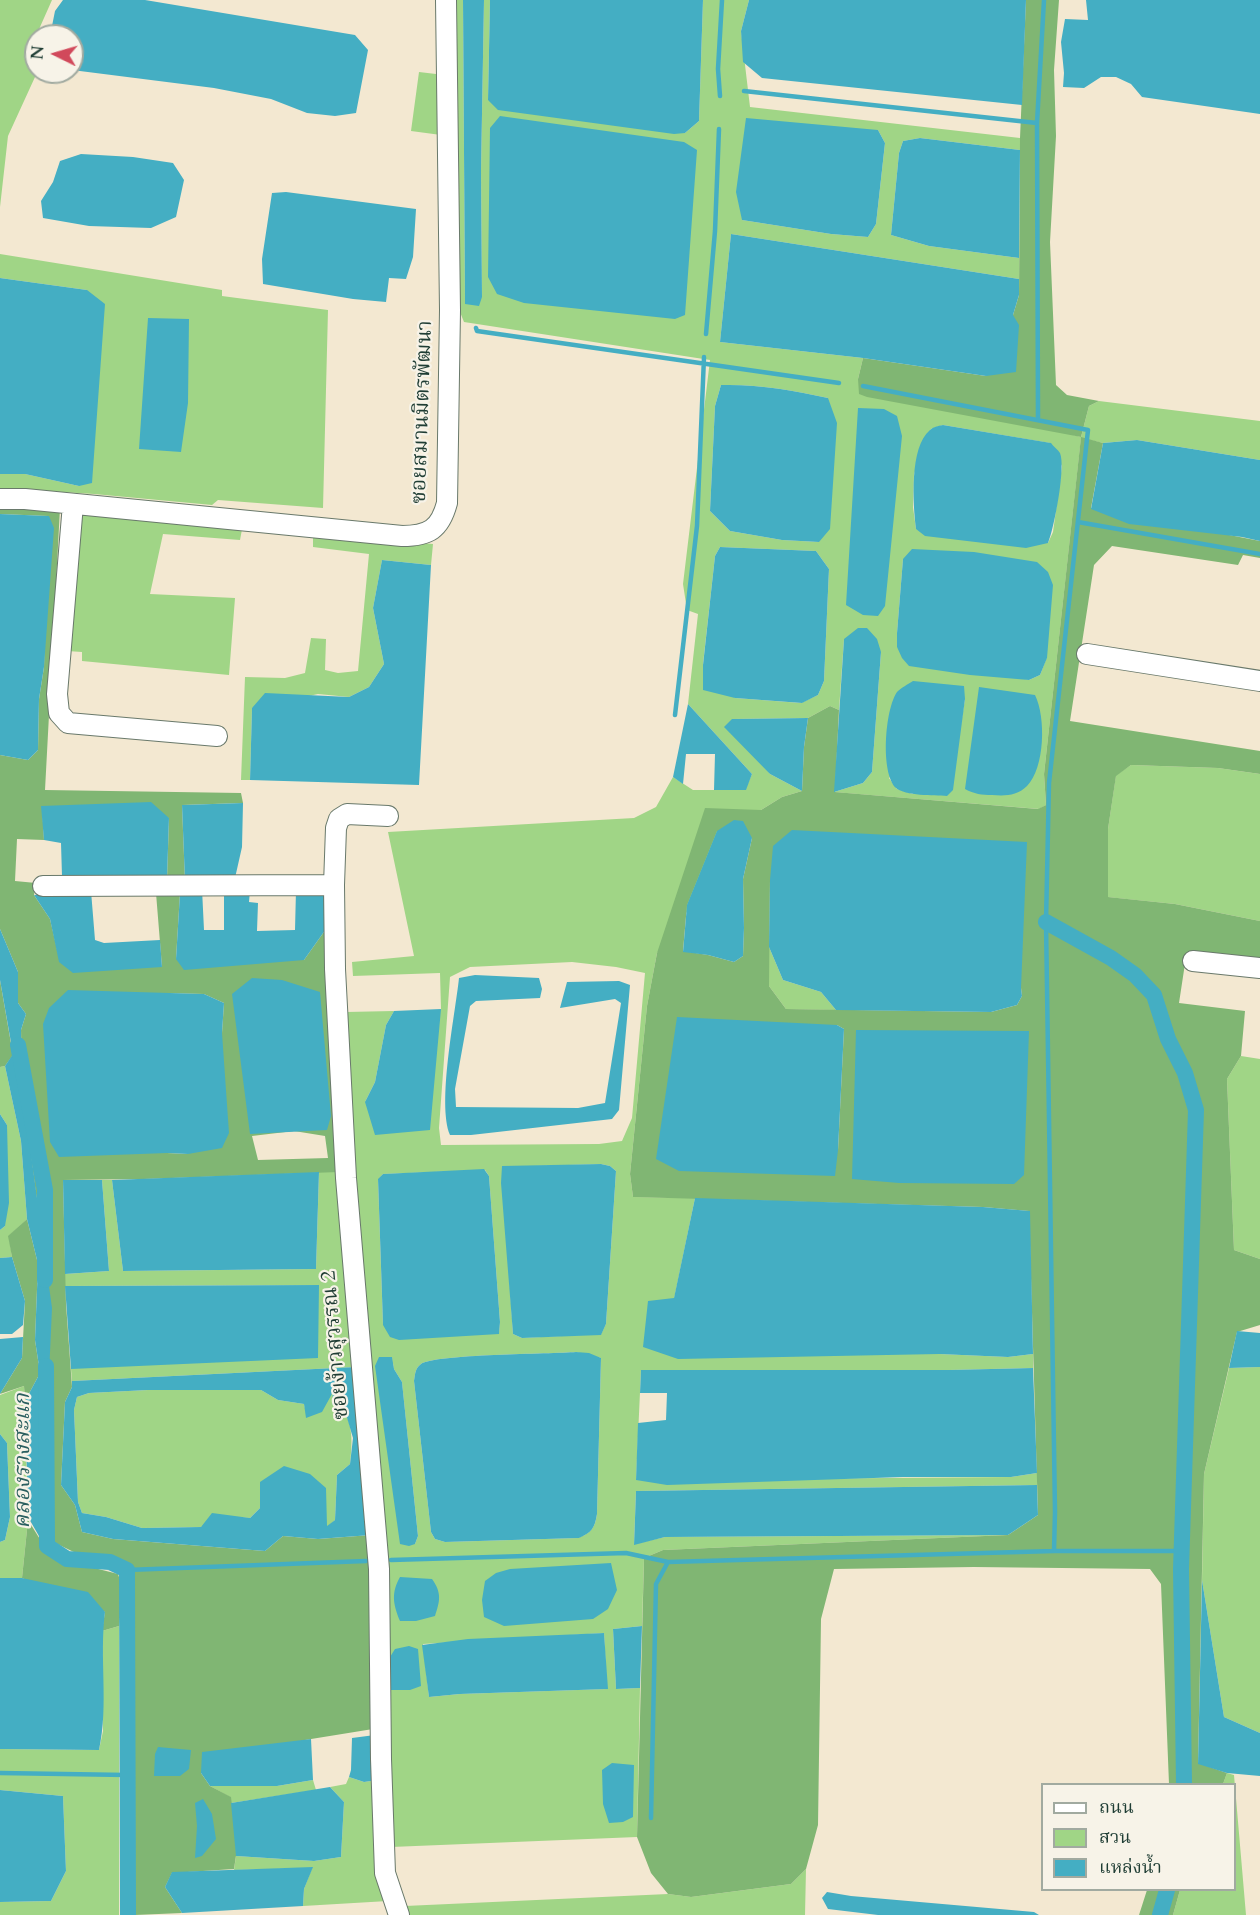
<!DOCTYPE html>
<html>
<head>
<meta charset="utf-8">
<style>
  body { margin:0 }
  #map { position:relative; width:1260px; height:1915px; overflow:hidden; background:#f3e8d1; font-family:Cardo,"Noto Serif Thai",serif }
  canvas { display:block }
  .legend { position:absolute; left:1041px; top:1783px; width:195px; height:108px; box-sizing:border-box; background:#f7f3e8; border:2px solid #a1aaa0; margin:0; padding:8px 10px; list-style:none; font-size:18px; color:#1f3d34 }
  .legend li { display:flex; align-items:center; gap:12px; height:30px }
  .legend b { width:30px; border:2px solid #a1aaa0 }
  .north { position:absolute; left:24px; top:24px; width:60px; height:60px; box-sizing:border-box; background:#f7f3e8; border:2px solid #a1aaa0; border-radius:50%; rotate:275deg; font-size:16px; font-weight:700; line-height:24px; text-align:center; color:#1f3d34 }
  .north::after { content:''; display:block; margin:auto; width:21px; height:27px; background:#d1495b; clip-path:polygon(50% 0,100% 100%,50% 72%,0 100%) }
</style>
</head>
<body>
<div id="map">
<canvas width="1260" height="1915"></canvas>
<ul class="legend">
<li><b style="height:8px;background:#fff"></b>ถนน</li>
<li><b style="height:16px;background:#a0d586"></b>สวน</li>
<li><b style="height:16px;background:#44aec3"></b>แหล่งน้ำ</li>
</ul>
<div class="north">N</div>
</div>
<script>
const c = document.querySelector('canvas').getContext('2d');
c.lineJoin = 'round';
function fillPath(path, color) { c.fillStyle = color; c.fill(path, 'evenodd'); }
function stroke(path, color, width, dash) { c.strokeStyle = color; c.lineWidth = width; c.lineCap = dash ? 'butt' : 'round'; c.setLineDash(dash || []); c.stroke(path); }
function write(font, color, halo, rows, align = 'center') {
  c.font = font + ' Cardo,"Noto Serif Thai",serif'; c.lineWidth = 4.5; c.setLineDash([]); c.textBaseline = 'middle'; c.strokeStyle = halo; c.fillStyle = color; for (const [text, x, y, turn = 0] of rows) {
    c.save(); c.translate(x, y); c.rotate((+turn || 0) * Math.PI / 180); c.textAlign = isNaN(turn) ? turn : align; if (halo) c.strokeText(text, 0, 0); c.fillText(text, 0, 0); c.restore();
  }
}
const green = new Path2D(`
  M0,0H52L36,36L35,77L8,136L0,207Z
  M455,0H463L465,304L482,297L481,171L484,0H490L488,100L685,133L699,121L703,0H749L741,31L750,107L1020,138V150L920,138L903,141L899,153L891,235L929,246L1019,258V279L731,234L720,342L863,358L858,379L1081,437L1089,406L1099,401L1260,421V460L1137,440L1103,443L1081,438L1044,774L1046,805L1039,809L834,792L863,783L872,772L881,652L844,639L839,710L830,706L808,718L732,719L770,774L802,791L782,797L761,810L657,953L647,1006L630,1174L633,1197L695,1198L674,1299L939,1354L1008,1357L1033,1354V1368L949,1370H641L636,1480L1011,1477L1037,1473V1485L636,1491L634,1544L665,1537L1008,1535L663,1550L644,1558L642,1626L613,1629L616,1689L640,1688L637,1837L391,1847L349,1138L346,1012L394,1011L386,1025L375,1082L365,1102L441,1009L440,973L353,976L352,962L414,956L388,832L634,818L656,807L673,777L693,790H745L752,774L688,704L698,614L687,610L683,584L710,360L464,322L456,302ZM878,130L885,143L876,224L868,237L831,234L742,220ZM721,385C757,384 793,390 828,398L819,542L782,540L730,531L710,511L715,406ZM943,425L1050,443L1062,466L1053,532L1048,543L916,529L913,507L914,474L931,429ZM720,547L816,551L829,569L824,681L818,695L801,703L735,698L703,664L715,556ZM903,559L1047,657L1040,675L1029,680L897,647V633ZM965,699L960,730L913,794L897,789L889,778ZM572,962L616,967L645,973L632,1118L622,1141L599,1144L441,1145L439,1128L450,977L470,967ZM601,1164L610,1166L616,1171L606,1324L601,1334L522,1338L513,1334L502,1167ZM485,1170L489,1176L500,1322L499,1333L383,1325L378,1180L383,1174ZM576,1352L601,1358L597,1514C595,1528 591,1533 578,1538L445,1542L435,1539L431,1532L414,1381C415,1375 415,1368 421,1364C435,1354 551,1354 576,1352ZM392,1357L394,1369L402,1382L418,1536L415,1544ZM604,1633L607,1689L460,1694L429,1697L423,1644Z
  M419,72L436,74L442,82L441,135L411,131Z
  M0,254L222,290V296L328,310L323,508L218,500L212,505L94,494L0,488V474H25L79,486L87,290L0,278Z
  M77,512L243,524L240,540L163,534L150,594L235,598L229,675L82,661V652L67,651Z
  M313,535L433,544L431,565L382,560L373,608L384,664L369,687L349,697L318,694L252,708L250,780H241L245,677L285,678L305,673L311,638L326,639L325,670L338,673L358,671L369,554L313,547Z
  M1131,765L1218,768L1260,774V921L1175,904L1107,897L1108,829L1116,775Z
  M769,947L783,980L821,992L836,1010L786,1009L769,986Z
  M1241,1056L1260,1059V1259L1234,1250L1227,1079Z
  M5,1066L21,1141L27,1219L9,1236L12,1257L0,1258V1230L5,1226L7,1125L0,1114V1067Z
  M319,1172H339L356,1367L72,1381L71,1369L319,1285L65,1286V1274L109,1271L102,1180H112L123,1271L316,1269Z
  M1260,1367V1733L1224,1717L1202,1580L1204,1474L1229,1368Z
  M24,1386L28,1520L22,1578H0V1542L5,1540L10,1517L7,1443L0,1434V1395Z
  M148,1390H261L278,1400L304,1404L307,1417L333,1390C351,1420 354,1430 350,1464L337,1475L335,1520L327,1527L261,1482L260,1508L250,1518L234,1517L201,1527L142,1528L106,1517L82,1513L78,1502L74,1410L77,1397L89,1393Z
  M119,1626V1915H0V1902L51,1901L66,1871L63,1796L0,1790V1749L99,1750L103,1731L102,1631Z
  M1227,1773L1234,1775L1246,1915H1173L1180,1890H1234V1784H1223Z
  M349,1777L364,1782L378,1780L388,1901L303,1906L304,1889L312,1868L234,1870L236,1856L314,1861L341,1857L344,1802L330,1787L346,1784Z
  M313,1780L316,1790L231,1803L230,1797L210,1786H277Z
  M806,1869L805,1915H406L405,1906L668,1894L691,1897L791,1884Z`);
const forest = new Path2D(`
  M1026,0H1059L1054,70L1056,136L1050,242L1056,385L1067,395L1099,401L1089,406L1081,437L1103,443L1091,508L1260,541V558L1243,555L1238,565L1112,546L1094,565L1070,721L1260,751V774L1218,768L1131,765L1116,776L1108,829V897L1175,904L1260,921V959L1186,957L1179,1003L1245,1011L1241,1056L1227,1079L1234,1250L1260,1259V1325L1237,1332L1204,1474L1198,1763L1227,1773L1223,1784H1169L1161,1584L1150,1569L974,1567L834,1569L821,1619L818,1825L806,1869L791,1884L691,1897L668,1894L651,1873L637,1837L644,1558L663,1550L1008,1535L1038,1515L1029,1211L983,1207L633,1197L630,1174L647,1006L657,953L705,808L761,810L782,797L802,791L804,747L808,718L830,706L839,710L835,792L1038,809L1046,805L1044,774L1081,437L867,397L859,394L858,379L863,358L986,376L1013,315L1019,295L1020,138ZM717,831L752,838L743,879L744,928L743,956L734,962L708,955L683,951L687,905ZM770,880L1021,988L1022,996L1017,1005L991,1012L786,1009L769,986ZM837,1025L844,1029L838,1150Z
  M0,506L60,508L45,790L241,793L243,803L182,805L185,881L167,879L169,818L42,806L44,840L17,839L15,881L36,883L34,895L50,919L60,962L162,967L156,893H180L176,959L304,960L326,929L339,1172L144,1179L63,1180L66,1304L72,1387L65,1402L61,1485L75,1505L82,1532L113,1539L265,1551L283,1536L318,1539L371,1535L373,1729L305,1740L201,1773L210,1786L231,1797L237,1849L234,1869L172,1873L165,1887L182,1913L135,1915L133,1898L135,1647L132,1578L119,1558L80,1555L49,1540L42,1488L39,1417L49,1375L40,1224L22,1088L21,1030L26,1014L18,1003V972L0,929V755L28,760L38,750L39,699L44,667L48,516L0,514ZM252,978L326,1130H311ZM164,993L204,994L224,1003L222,1033L188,1154L167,1153ZM294,1131L325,1136L328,1158L258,1160L252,1136Z
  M0,980L13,1055L5,1066L0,1067Z
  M27,1219L38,1264L35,1340L40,1373L25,1401L24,1386L0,1394L22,1358L25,1301L12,1257L8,1236Z
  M28,1520L51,1557L118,1574L123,1590L119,1626L102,1631L105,1612L22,1578Z
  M1147,1890H1180L1173,1915H1139Z`);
const water = new Path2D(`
  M63,0H145L355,35L368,50L356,113L335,116L307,113L271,99L214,88L72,70V36H50L55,11Z
  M463,0H484L481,171L482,297L479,306L465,304Z
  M490,0H703L699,121L685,133L674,134L498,110L488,100Z
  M749,0H1026L1022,105L762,78L743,62L741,31Z
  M1086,0H1260V114L1142,97L1131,84L1116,77H1101L1084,88L1063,87L1064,73L1061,42L1065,19L1088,20Z
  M500,116L684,142L697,150L685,315L675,319L524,303L497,294L488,277L490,128Z
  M746,118L878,130L885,143L876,224L868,237L831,234L742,220L736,192Z
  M920,138L1020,150L1019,258L929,246L891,235L899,153L903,141Z
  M81,154L133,157L173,163L184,180L176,217L151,228L89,226L43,218L41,201L53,182L60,161Z
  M286,192L416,209L413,257L406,279L389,278L386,302L353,299L263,284L262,259L272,193Z
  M731,234L1019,279V295L1013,315L1019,325L1016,372L986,376L863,358L720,342Z
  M0,278L87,290L105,304L92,483L79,486L25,474H0Z
  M148,318L189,319L188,403L181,452L139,449Z
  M721,385C757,384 793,390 828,398L837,423L830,529L819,542L782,540L730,531L710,511L715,406Z
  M858,408L884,409L897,416L902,436L885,606L878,616L863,615L846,605Z
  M943,425L1051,443C1053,446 1058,450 1060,453C1066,467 1054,529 1048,543L1026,548L925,536L916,529C913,505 909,447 930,430C933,427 938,426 943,425Z
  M1137,440L1260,460V541L1242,537L1129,524L1091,509L1103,443Z
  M0,514L49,516L54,528L44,667L39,699L38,750L28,760L0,755Z
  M720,547L816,551L829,569L824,681L818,695L802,703L735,698L703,690V665L715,556Z
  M912,549L974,552L1037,562L1048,572L1053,585L1047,658L1040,675L1029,680L970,675L909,666L902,658L897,647V633L903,559Z
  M382,560L431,565L419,785L250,780L252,708L265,693L349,697L369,687L384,664L373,608Z
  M858,628H867L877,639L881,652L872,772L863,783L834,792L844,639Z
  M913,681L964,686L965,699L953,790L947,796C934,795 905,796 896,788C880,773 885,709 897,692C901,688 908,684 913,681Z
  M979,687L1035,695C1046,717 1045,768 1027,786C1017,796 1005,796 992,795C982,795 974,794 965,789Z
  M688,704L752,774L746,790H714L715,754H686L683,784L673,777Z
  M808,718L804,747L802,791L770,774L724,727L732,719Z
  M151,802L169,818L167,879L62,876L61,843L44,840L41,806Z
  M243,803L242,847L235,878L185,881L182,805Z
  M734,820L743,821L752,838L743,879L744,928L743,956L734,962L708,955L683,952L687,905L717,831Z
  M792,830L1027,842L1021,988L1022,996L1017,1005L991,1012L836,1010L821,992L783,980L769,947L770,880L773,846Z
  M202,889L204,930H224V891L250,890L249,902L258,903L257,931L295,930L296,890L325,892L326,929L304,960L184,970L176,959L180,893Z
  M91,891L95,940L104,943L160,940L162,967L73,973L59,962L50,919L34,895Z
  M0,929L18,972V1003L26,1014L21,1030L22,1088L52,1308L49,1375L39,1418L42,1488L51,1557L28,1517L25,1401L40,1373L35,1340L38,1264L27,1219L21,1141L5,1066L13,1054L0,980Z
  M475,975L539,978L542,989L540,998L476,1001L470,1006L455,1089L456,1107L578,1108L605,1103L621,1003L615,999L560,1008L567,982L619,981L630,985L619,1110L612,1119L471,1135H450C437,1103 455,1016 459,978Z
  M252,978L282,980L320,992L331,1116L327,1130L250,1134L232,994Z
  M68,990L204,994L224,1003L222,1033L229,1133L222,1148L188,1154L167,1153L59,1157L50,1142L43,1024L49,1008Z
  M441,1009L430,1130L375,1135L365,1102L375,1082L386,1025L394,1011Z
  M677,1017L837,1025L844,1029L838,1150L835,1176L679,1171L656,1159Z
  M856,1030L1029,1031L1024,1175L1014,1184L899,1183L852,1179Z
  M0,1114L7,1125L9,1203L5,1226L0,1230Z
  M601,1164L610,1166L616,1171L606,1324L601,1335L522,1338L513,1334L501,1183L502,1166Z
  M484,1169L489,1176L500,1322L499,1334L399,1340L390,1337L383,1325L378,1179L383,1174Z
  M319,1172L316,1269L123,1271L112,1180Z
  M63,1180H102L109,1271L65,1274Z
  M695,1198L983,1207L1030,1211L1033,1354L1008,1357L939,1354L678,1359L643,1347L648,1301L674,1298Z
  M12,1257L25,1301L23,1325L12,1334H0V1258Z
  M319,1285L318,1358L71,1369L65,1286Z
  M1237,1331L1260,1333V1367L1229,1368Z
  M23,1337L22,1358L0,1394V1339Z
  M576,1352L589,1353L601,1358L597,1514C595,1528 591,1533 579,1538L445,1542L435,1539L431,1532L414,1381C415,1375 415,1368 421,1364C435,1354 551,1354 576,1352Z
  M379,1357H392L394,1369L402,1382L418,1536L415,1544L409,1546L400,1544L375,1366Z
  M356,1367L371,1535L318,1539L283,1536L265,1551L113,1539L82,1532L75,1505L61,1485L65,1402L72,1387V1381ZM148,1390H261L278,1400L304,1404L306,1418L322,1412L333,1392L332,1404L345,1411L353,1438L350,1464L337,1475L335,1520L327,1526L326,1488L310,1474L284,1466L260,1482V1508L250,1518L212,1513L201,1527L142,1528L106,1517L82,1513L78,1502L74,1410L77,1397L89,1393Z
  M1033,1368L1037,1473L1011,1477H903L667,1485L636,1480L638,1423L666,1420L667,1393H640L641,1370H949Z
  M0,1434L7,1443L10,1517L5,1540L0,1542Z
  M1037,1485L1038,1515L1008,1535L665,1537L634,1545L636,1491Z
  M611,1563L617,1590L608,1609L593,1619L504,1626L484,1617L482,1600L485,1581L496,1573L510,1569Z
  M400,1577L432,1579C442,1593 440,1601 435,1616L416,1621H400C393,1604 391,1593 400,1577Z
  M0,1578H22L88,1592L105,1612C99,1658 109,1705 99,1750L0,1749Z
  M1202,1580L1224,1717L1260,1733V1776L1227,1773L1198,1764Z
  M642,1626L640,1688L616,1689L613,1629Z
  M604,1633L608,1689L460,1694L429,1697L422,1645L468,1639Z
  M409,1646L418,1649L421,1686L410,1690H391L390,1657L395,1649Z
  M375,1735L378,1780L364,1782L349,1777L351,1770L352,1738Z
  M311,1739L313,1780L277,1786H210L201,1773L202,1752Z
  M158,1747L191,1750L189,1769L180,1776H154L155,1754Z
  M612,1763L634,1765L633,1817L623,1822L609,1823L603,1804L602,1770Z
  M330,1787L344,1802L341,1857L314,1861L236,1856L231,1803Z
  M0,1790L63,1796L66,1871L51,1901L0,1902Z
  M203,1799L212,1814L216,1839L202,1856L195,1858L197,1826L195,1803Z
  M313,1867L304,1889L303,1906L182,1913L165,1887L172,1872Z
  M827,1892L851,1896L1034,1912L1039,1915H878L828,1909L822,1898Z`);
const stream = new Path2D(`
  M744,91L1037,123
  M720,96L718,69L722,0
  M476,328L477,331L839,383
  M706,334L715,231L719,129
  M863,386L1088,430L1049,783L1046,922L1055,1512L1054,1551
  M1038,420L1037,123L1044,0
  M1078,522L1260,554
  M675,715L697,526L704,357
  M391,1560L626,1553L668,1562
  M127,1570L366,1561
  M0,1773L127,1775
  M651,1818L656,1584L668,1562L1054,1551H1182`);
const canal = new Path2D(`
  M1046,922L1111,958L1135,975L1154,995L1168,1039L1185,1073L1196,1110L1181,1569L1184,1784
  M18,1045L45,1190V1280
  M46,1366L47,1546L67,1559L110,1562L127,1570L128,1915
  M1160,1915L1167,1890`);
const minor = new Path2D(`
  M0,499H25L402,536C429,536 440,529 447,503L450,310L446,0
  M73,504L57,694L59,713L68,723L217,736
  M1087,654L1260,681
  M388,816L347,814L339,819L336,828L334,885L335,969L346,1178L379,1569L381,1759L385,1873L399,1915
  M43,886L334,885
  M1193,961L1260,968`);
const streetNames = [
  ["ซอยสมานมิตรพัฒนา",423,412,-88],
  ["ซอยง้าวสุวรรณ 2",336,1345,-95]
];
const waterNames = [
  ["คลองรางสะแก",24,1461,-90]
];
fillPath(green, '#a0d586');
fillPath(forest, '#80b673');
fillPath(water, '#44aec3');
stroke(stream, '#44aec3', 4.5);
stroke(canal, '#44aec3', 16);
stroke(minor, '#69796b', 22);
stroke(minor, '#fff', 20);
write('21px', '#1f3d34', '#f7f3e8', streetNames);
write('italic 22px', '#2a5f5f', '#f7f3e8', waterNames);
</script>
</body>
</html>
